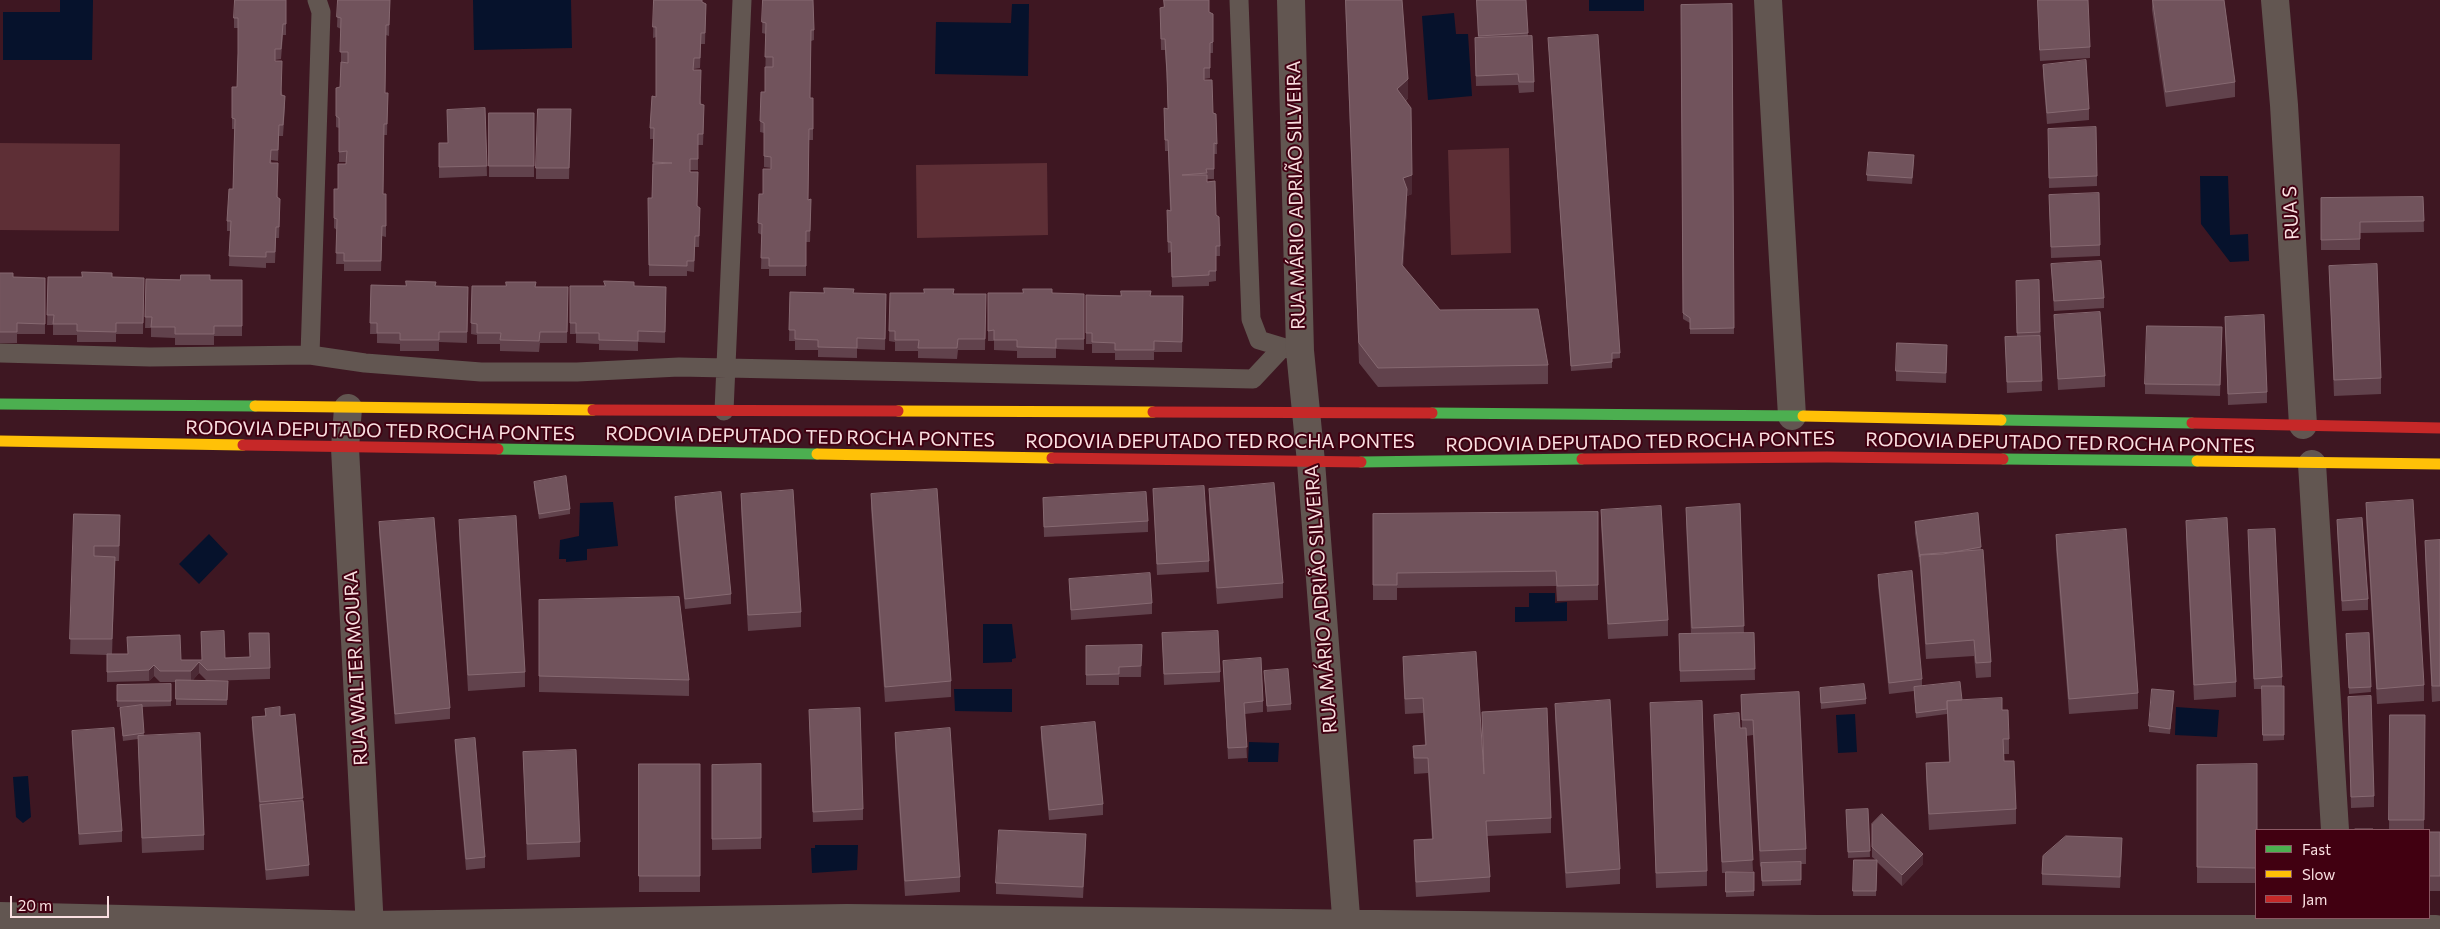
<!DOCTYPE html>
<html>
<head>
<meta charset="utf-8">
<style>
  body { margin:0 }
  #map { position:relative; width:2440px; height:929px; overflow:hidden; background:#3e1722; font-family:Commissioner,sans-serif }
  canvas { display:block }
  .legend { position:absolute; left:2255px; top:829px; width:175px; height:90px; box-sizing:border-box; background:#410011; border:1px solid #8b5964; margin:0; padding:6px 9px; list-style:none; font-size:15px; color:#fadfe1 }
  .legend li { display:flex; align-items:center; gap:10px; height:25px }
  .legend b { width:25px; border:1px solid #8b5964 }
  .scale { position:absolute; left:10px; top:896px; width:99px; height:22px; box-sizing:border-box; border:2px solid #fadfe1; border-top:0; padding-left:6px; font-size:15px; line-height:18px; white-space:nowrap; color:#fadfe1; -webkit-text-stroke:4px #410011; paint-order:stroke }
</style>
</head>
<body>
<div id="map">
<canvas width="2440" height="929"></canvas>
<ul class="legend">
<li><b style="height:6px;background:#4caf50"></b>Fast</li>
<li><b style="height:6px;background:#ffc107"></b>Slow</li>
<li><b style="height:6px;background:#c62828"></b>Jam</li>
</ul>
<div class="scale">20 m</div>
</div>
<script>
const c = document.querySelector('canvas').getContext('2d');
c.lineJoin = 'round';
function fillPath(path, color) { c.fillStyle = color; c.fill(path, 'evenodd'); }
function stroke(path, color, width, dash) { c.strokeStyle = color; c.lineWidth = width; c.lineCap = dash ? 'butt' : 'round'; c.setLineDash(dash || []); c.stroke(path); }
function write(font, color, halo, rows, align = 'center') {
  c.font = font + ' Commissioner,sans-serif'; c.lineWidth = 4; c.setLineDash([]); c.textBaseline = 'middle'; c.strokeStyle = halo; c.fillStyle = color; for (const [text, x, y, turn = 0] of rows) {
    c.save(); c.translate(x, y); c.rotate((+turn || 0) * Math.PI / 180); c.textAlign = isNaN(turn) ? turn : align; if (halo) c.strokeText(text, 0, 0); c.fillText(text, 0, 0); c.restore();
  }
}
const green = new Path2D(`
  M0,143L120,144L119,231L0,230Z
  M1509,148L1511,253L1451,255L1448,150Z
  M1047,163L1048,235L917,238L916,165Z`);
const water = new Path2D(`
  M60,0H93L92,60H3V12H60Z
  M473,0H571L572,48L474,50Z
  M1589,0H1644V11H1589Z
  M1012,4H1029L1028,76L935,74L936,22L1011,23Z
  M1454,13L1456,34H1468L1472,96L1428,100L1422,16Z
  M2200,176H2228L2230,235L2248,234L2249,261L2230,262L2201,224Z
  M613,502L618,546L587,549V560L566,562V559H559L560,540L579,536L580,503Z
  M209,534L228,554L199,584L179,564Z
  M1529,593H1555V603L1567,602V621L1515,622V607H1529Z
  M983,624H1012L1016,658L1012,659V662L983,663Z
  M954,689H1012V712L955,711Z
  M2176,707L2219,710L2217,737L2175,735Z
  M1855,714L1857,752L1838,753L1836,715Z
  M1249,742L1279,743L1278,762H1248Z
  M28,776L31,817L23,823L16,817L13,777Z
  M815,845H858L857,870L812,873L811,848H815Z`);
const lane = new Path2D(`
  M1239,0L1251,319L1259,340L1292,350
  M0,353L150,357L310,355L365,363L481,372H577L679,367L1253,379L1282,348
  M310,355L321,12L317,0
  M724,411L742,0`);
const street = new Path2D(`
  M1291,0L1300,351L1311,462L1347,929
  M1768,0L1792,416
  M2275,0L2284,105L2303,425
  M348,408L345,448L370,929
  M2312,464L2335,830
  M0,916L370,925L847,918L1818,929H2436`);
const fast = new Path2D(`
  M0,404L255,406
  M1432,413L1803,416
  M2001,420L2192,423
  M498,449L817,454
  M2003,459L2197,461
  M1361,462L1582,459`);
const slow = new Path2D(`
  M255,406L593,410
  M898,411L1153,412
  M1803,416L2001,420
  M0,441L243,445
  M817,454L1052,458
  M2197,461L2440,464`);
const jam = new Path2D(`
  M593,410L898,411
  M1153,412L1432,413
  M2192,423L2440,428
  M243,445L498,449
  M1052,458L1361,462
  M1582,459L1827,457L2003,459`);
const wall = new Path2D(`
  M286,0V35H283L281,59L275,60L285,107L283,136H279L278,161L271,160L280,209L279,238H276L275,263H266V268L229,266L230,231H227V221L233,189L234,129H232V87H237L238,53V28H234V18Z
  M338,0H390L389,36L386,35L385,93H388L387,135H384L383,194H386V237L382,236L381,271H344V264H336L337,230L334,228V189H338L346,162H339V128L336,127V88L340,87L341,63V29L337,27Z
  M654,0L703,3L706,4L705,44H701L700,68L694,69V70L704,116L703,145H698V170H690L700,218L699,247H695L694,272L687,271V276H649L648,198H652L653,139H650V128L656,97V37L653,38Z
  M763,0L814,30V40L811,41L810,98H813V140H809L808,200L811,199L810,242H806V276H769V269H761L762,235L758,233L759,194H763L771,168L764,167V133L760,132L761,92H765L766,34L762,33Z
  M1345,0H1402L1408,98L1406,101L1412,194L1407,196V208L1403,267L1440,310L1548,365V384L1378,387L1359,363Z
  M1476,0H1526L1528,36L1534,82V92L1519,93L1518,85L1476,86L1475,49L1478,38Z
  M2037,0L2090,47V58L2040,61Z
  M2152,0H2224L2235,82V97L2166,107L2152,10Z
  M1732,4L1734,334H1690V323L1683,319L1681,5Z
  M1160,8L1209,12L1213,14V53H1210V78L1204,79L1213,113L1216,114L1217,154H1214V179H1207V182L1216,215L1220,246V256H1216V281L1209,282V286L1172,287L1171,252L1168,253L1167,221L1170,211L1168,151H1165L1164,108L1168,109L1167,84L1165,50H1161Z
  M1548,38L1620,353V358L1612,359V368L1571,371Z
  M2043,65L2089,109V120L2047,124L2043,75Z
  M485,108L487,176L439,178V143H448Z
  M571,109L569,179H536V168Z
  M489,113H534V177H489Z
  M2048,140L2097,176V186L2049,188Z
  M1914,161L1912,184L1867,181V175Z
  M2049,195L2100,245V256L2051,258Z
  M2423,197L2424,232L2360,233V250H2321V198Z
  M2051,264L2104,298V308L2054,311Z
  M2329,266L2381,378V394L2334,396Z
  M0,273L13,277L45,278V334H17V343H0Z
  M48,277L144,278L143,334H116V342H77V335H53V325H47Z
  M146,279L242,280V336H214V345H175V338L151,337V328H145Z
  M2039,280L2042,391L2007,393L2005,337H2017L2016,281Z
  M371,285L436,286L468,297L467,343L439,342V351H400V344L377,343V334H370Z
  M472,286L568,287L567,343H540L539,352L500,351V344H477V335L471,334Z
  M570,286L666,287L665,343L638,342V351L599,350V344L576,343V334H570Z
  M790,292L886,294L885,350L857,349V358L818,357V350H795V341H789Z
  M890,293L986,294L985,350H958L957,359L918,358V351H895V342L889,341Z
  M988,293L1084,294V350L1056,349V358H1017V351L994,350V341H988Z
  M1086,295L1183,296L1182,352H1154V360H1115V353H1092V344H1086Z
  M2054,315L2105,376V387L2058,390Z
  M2225,317L2267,392V403L2228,405Z
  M2222,327L2220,396L2145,394V384Z
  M1947,356L1946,383L1896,381V371Z
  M534,482L570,509V514L539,519L534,487Z
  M1153,489L1209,561V572L1157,575Z
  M1209,489L1283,583V598L1217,604L1209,504Z
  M741,494L801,612V627L748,631L741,509Z
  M871,494L951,681V697L885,702L871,509Z
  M675,497L731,594V604L685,609L675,508Z
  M1043,498L1148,521V532L1044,537Z
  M2366,503L2424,685V701L2377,704L2366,518Z
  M1740,504L1744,633H1754L1755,680L1680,682L1679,634H1691L1686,523V508Z
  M1601,510L1668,620V636L1608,639L1601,525Z
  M1598,512V600L1557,601L1556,586L1397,588V600H1373V514Z
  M1978,513L1981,551L1991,662V677L1976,678L1974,656L1926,659L1920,567L1915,533V522Z
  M74,514L120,530L119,561H115L112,654L181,660H202L201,632L225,658L270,668V679L207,681L199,673L192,681H228L227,705H176V682H160L154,676L149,681L107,682V655L70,654Z
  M459,520L525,672V687L468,691L459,535Z
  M2337,520L2368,599V610L2342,611L2337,531Z
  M2186,521L2236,682V697L2194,700L2186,536Z
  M379,522L450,708V719L395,724L379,533Z
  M2248,530L2282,677V686H2284V740L2263,741L2262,689H2254Z
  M2056,535L2138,693V709L2069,714L2056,550Z
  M2440,540V701L2432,702L2425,556V541Z
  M1878,575L1922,679V687L1962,700L2002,710L2009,739V754H2004V761L2016,809V824L1929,830L1926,779V763L1949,762L1947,714L1916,718L1914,691L1889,694L1878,586Z
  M1069,579L1152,603V614L1071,620Z
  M539,600L689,680V696L539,692Z
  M1162,633L1220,672V682L1164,685Z
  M2369,633L2371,692L2349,694L2346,634Z
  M1142,645L1141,677H1119V685H1086V646Z
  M1403,657L1483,761L1482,712L1551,818V833L1487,836L1490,877V892L1416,897L1414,856V840L1432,839L1428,773L1414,774L1413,746L1425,745L1423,713L1405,714L1403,672Z
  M1223,661L1263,701V712L1245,714L1247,758L1228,759Z
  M1264,671L1291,704V710L1267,712Z
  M171,684V706L142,707L144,736L204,835V850L142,853L138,739L123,741L120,708L131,707H117V685Z
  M1820,688L1866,699V704L1821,709Z
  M1799,692L1806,849V864H1801V885L1762,886L1761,866L1760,867L1753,735L1746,736L1753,871L1731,872H1754V896L1726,897V873H1722L1714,715L1740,728H1742L1741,695Z
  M2174,697L2170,734L2149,732V726Z
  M1650,703L1707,871V886L1656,888Z
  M1555,704L1620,869V884L1566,888L1555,719Z
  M2348,708L2374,796V807L2351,808Z
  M265,709L280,716L303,798L309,865V876L266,880L252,728V717L265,716Z
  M809,710L863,809V820L813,822Z
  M2390,715H2425L2424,830H2389Z
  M1041,727L1103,804V815L1049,820L1041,738Z
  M72,731L122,831V842L79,845L72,742Z
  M895,733L960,877V892L905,896L895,748Z
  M455,740L485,857V868L466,870L455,750Z
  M523,752L580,842V857L527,860Z
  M639,764H700V892H639Z
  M761,764V849L712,850V765Z
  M2197,765L2256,830V883H2197Z
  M1868,809L1870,857L1848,858L1846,810Z
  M1872,824L1923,864L1902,886L1877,862L1876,896H1853L1854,860H1876L1872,857Z
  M2429,832H2440V891H2429Z
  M1086,844L1083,898L996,894V883Z
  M2122,848L2120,888L2042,885V874Z`);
const shadedWall = new Path2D(`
  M1408,79V98L1397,108V89Z
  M1412,175V194L1407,196V208L1402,285L1403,178Z
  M115,557V572L112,655V639Z
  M199,662V673L191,682V671Z
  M154,665V676L149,681V670Z
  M1923,854V864L1902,886V875Z`);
const building = new Path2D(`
  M235,0H286V24H283L281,49H275V61H282L281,95L285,96L283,125H279L278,150H271L270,163H278L277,197L280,199L279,227H276L275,252H266V257L229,256L231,221H227L229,189H233L235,119L232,118V87H237L238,53V18H234Z
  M338,0H390L389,25H386L385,93H388L387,124H384L383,194H386V226H382L381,261H344V253H336L337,219L334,218V189H338V164H346L347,151L339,152V118L336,116V88L340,87L341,62L348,63V52H340L341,18L337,17Z
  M654,0H702V2L706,4L705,33H701L700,58H694L693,70H701L700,104L704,105L703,134H698V159H690V172H698L697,206L700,208L699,236H695L694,261H687V266L649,265L648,198H652L653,164L672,163L653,162L654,128H650L652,96L656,97V27H653Z
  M763,0H813L814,30H811L810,98H813V129H809L808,200L811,199L810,231H806V266H769V258H761L762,224L758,223L759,194H763V169H771V157L764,156V123L760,121L761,92H765V67H773V57H765L766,23L762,22Z
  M1164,0H1209V12L1213,14V42L1210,43V68H1204V80H1212L1213,113L1216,114L1217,144L1214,143V169H1206L1207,173L1182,175H1207V182L1215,181L1216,215L1219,217L1220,246H1216V271H1209V275L1172,277L1171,242H1168L1167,210L1171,211L1168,140H1165L1164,108L1168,109L1167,73L1165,39H1161L1160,8L1164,7Z
  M1346,0H1402L1408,79L1397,89L1411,108L1412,175L1403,178L1407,189L1402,265L1440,310L1538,309L1548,365L1378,368L1359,343Z
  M1477,0H1526L1528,33L1479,36Z
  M2038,0H2088L2090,47L2040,50Z
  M2153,0H2224L2235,82L2166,92Z
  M1732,4L1734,328L1690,329V318L1683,313L1681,5Z
  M1598,35L1620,353H1612V362L1571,366L1548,38Z
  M1532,36L1534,82H1519L1518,74L1476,76L1475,38Z
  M2086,60L2089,109L2047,113L2043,65Z
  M485,108L487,166L439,167V143H448L447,110Z
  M538,109H571L569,168H536Z
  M489,113H534V166H489Z
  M2096,127L2097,176L2049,178L2048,129Z
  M1869,152L1914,155L1912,178L1867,175Z
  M2099,193L2100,245L2051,247L2049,195Z
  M2423,197L2424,221L2360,222V239L2321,240V198Z
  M2101,261L2104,298L2054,301L2051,264Z
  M2377,264L2381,378L2334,380L2329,266Z
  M82,272L112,273V277L144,278L143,323H116V332L77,331V324H53L54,315H47L48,277H82Z
  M0,273H13V277L45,278V324L17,323V332H0Z
  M181,275H210V280H242V326H214V334H175V327H151L152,317H145L146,279L180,280Z
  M2039,280L2040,332L2017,333L2016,281Z
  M406,281L436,282L435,286L468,287L467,332H439V340H400V333H377V323H370L371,285L406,286Z
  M604,281L634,282V286L666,287L665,332L638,331V341L599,340V333H576V323H570V286H605Z
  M506,282H536L535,287H568L567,332H540L539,341L500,340L501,333H477V324L471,323L472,286H506Z
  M824,288L854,289L853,293L886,294L885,339L857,338V348L818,347V340L795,339V330H789L790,292L824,293Z
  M924,289H954L953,294H986L985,339H958L957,348H918L919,340H895V331H889L890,293H924Z
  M1023,289H1052V293L1084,294V339H1056V348L1017,347V340H994V330L988,331V293H1023Z
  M1121,291H1151L1150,296H1183L1182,342L1154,341V350H1115V343L1092,342V333H1086V295L1121,296Z
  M2100,312L2105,376L2058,379L2054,315Z
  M2264,315L2267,392L2228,394L2225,317Z
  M2147,326L2222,327L2220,385L2145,384Z
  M2040,336L2042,381L2007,382L2005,337Z
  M1897,343L1947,345L1946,373L1896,371Z
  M566,476L570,509L539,514L534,482Z
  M1274,483L1283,583L1217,588L1209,489Z
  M1204,486L1209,561L1157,564L1153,489Z
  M937,489L951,681L885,687L871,494Z
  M793,490L801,612L748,615L741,494Z
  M721,492L731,594L685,599L675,497Z
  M1146,492L1148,521L1044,527L1043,498Z
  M2413,500L2424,685L2377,689L2366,503Z
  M1740,504L1744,626L1692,628L1686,508Z
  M1661,506L1668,620L1608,624L1601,510Z
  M1598,512V585L1557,586L1556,571L1397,573V585H1373V514Z
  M1978,513L1981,547L1943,554L1920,555V557L1915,522Z
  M74,514L120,515L119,546H94V556L115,557L112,639H70Z
  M516,516L525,672L468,675L459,520Z
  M434,518L450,708L395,714L379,522Z
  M2227,518L2236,682L2194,685L2186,521Z
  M2362,518L2368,599L2342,601L2337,520Z
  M2126,529L2138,693L2069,699L2056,535Z
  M2275,529L2282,677L2254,679L2248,530Z
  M2440,540V686H2432L2425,541Z
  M1983,550L1991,662L1976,663L1974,640L1926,644L1920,555Z
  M1912,571L1922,679L1889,683L1878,575Z
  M1150,573L1152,603L1071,610L1069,579Z
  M679,597L689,680L539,676V600Z
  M224,631L225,658L250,657L249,633H269L270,668L207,670L199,662L191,671H160L154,665L149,670L107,672V654H128L127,637L180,635L181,660H202L201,632Z
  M1218,631L1220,672L1164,674L1162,633Z
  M1754,633L1755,669L1680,671L1679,634Z
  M2369,633L2371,687L2349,688L2346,634Z
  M1142,645L1141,666L1119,667V674L1086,675V646Z
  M1476,652L1484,774L1482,712L1547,708L1551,818L1486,821L1490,877L1416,882L1414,840L1433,839L1428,758H1414L1413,746L1426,745L1423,698L1405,699L1403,657Z
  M1261,658L1263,701L1244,703L1247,747L1228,748L1223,661Z
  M1288,669L1291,704L1267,706L1264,671Z
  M176,680L228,681L227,700L176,699Z
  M1960,682L1962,700L1947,701V709L1916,713L1914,687Z
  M171,684V701H117V685Z
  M1864,684L1866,699L1821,703L1820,688Z
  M2262,686H2284V735H2263Z
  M2152,689L2174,691L2170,729L2149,726Z
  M1799,692L1806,849L1760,851L1753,720H1742L1741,695Z
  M2371,696L2374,796L2351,797L2348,697Z
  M2002,698V710H2008L2009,739H2003L2004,761H2014L2016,809L1929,814L1926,763L1950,762L1947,701Z
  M1610,700L1620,869L1566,873L1555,704Z
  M1702,701L1707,871L1656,873L1650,703Z
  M142,705L144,733L123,736L120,708Z
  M280,707V716L295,714L303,798L260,802L252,717L266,716L265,709Z
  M860,708L863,809L813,812L809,710Z
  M1739,713L1740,728H1746L1753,860L1722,862L1714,715Z
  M2390,715H2425L2424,820H2389Z
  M1095,722L1103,804L1049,810L1041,727Z
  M114,728L122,831L79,834L72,731Z
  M950,728L960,877L905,881L895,733Z
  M200,733L204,835L142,838L138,736Z
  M475,738L485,857L466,859L455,740Z
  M576,750L580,842L527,844L523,752Z
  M639,764H700V876H639Z
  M761,764V838L712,839V765Z
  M2257,764V830H2256V868L2197,867V765Z
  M303,801L309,865L266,870L260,805Z
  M1868,809L1870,851L1848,852L1846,810Z
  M1882,814L1923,854L1902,875L1872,847V824Z
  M2355,829H2373V830H2355Z
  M999,830L1086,834L1083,887L996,883Z
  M2429,832H2440V876H2429Z
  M2066,836L2122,838L2120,877L2042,874L2043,856Z
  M1854,860H1877L1876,891H1853Z
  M1801,862V880L1762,881L1761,863Z
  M1726,872H1754V891L1726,892Z`);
const streetNames = [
  ["RUA MÁRIO ADRIÃO SILVEIRA",1296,195,-91],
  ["RUA S",2291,213,-93],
  ["RODOVIA DEPUTADO TED ROCHA PONTES",380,431,1],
  ["RODOVIA DEPUTADO TED ROCHA PONTES",800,437,1],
  ["RODOVIA DEPUTADO TED ROCHA PONTES",1220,442],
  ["RODOVIA DEPUTADO TED ROCHA PONTES",1640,442,-1],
  ["RODOVIA DEPUTADO TED ROCHA PONTES",2060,443,1],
  ["RUA MÁRIO ADRIÃO SILVEIRA",1321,599,-94],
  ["RUA WALTER MOURA",356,668,-93]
];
fillPath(green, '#5e2f36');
fillPath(water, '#06122c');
stroke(lane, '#625651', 19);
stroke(street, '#625651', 28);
stroke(fast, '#4caf50', 11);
stroke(slow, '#ffc107', 11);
stroke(jam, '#c62828', 11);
fillPath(wall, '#61424c');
fillPath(shadedWall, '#4c2a35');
fillPath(building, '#71535c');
stroke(building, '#866971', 1);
write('19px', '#fadfe1', '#410011', streetNames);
</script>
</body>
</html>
